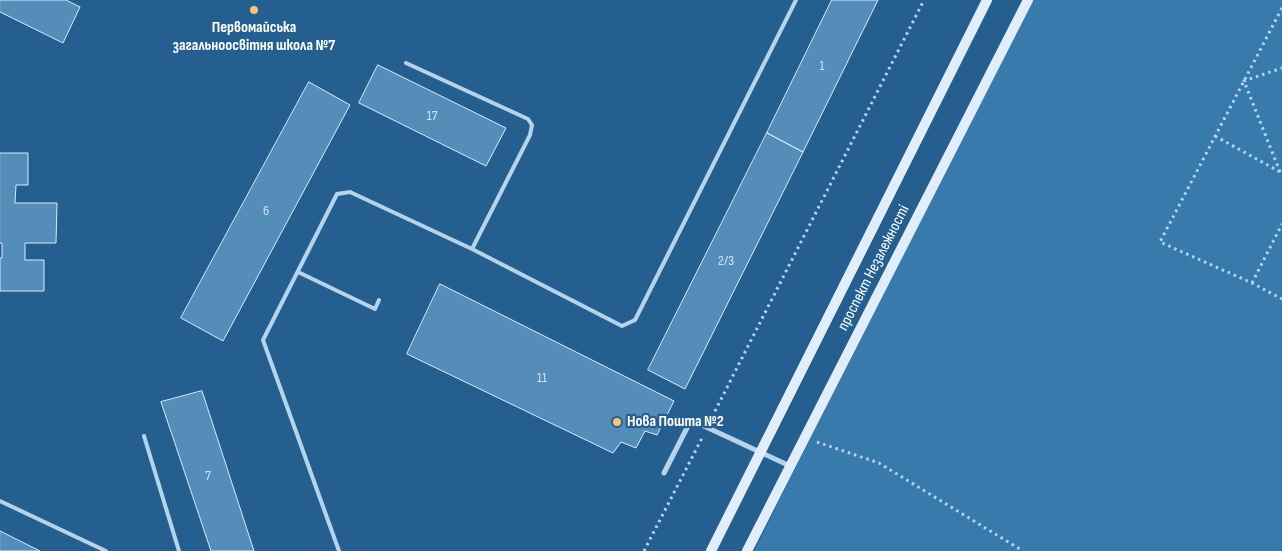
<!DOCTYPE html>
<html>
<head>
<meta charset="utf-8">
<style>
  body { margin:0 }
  canvas { display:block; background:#255f8f }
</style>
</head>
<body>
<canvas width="1282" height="551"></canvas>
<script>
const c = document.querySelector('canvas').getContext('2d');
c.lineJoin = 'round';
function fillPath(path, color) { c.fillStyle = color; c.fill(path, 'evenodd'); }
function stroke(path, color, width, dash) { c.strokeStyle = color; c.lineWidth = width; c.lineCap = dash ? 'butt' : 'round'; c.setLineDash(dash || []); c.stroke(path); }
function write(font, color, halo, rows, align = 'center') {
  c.font = font + ' "Sofia Sans Condensed",sans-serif'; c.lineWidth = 4.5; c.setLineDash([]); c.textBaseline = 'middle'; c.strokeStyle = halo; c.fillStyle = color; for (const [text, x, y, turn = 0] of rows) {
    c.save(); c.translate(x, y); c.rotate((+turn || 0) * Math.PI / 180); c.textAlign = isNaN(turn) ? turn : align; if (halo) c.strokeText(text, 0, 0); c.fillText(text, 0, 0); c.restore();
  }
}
const green = new Path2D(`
  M1029,0H1282V551H754Z`);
const building = new Path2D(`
  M0,0H66L80,7L63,43L0,12Z
  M832,0H878L803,152L767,133Z
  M378,65L506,128L486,166L359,103Z
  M309,82L350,105L223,341L181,318Z
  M767,133L803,152L685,389L648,370Z
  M0,153H28V185H16L15,203H57L56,243H25V260H44V291H0V258H2V243H0Z
  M440,284L674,401L657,435L645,431L636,448L621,442L613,453L407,354Z
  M202,391L254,551H211L161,402Z
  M0,531L40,551H0Z`);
const path = new Path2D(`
  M1282,8L1160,242L1252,283L1282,299
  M1215,136L1282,173
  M1280,172L1244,81L1282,68
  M1252,283L1282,224
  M712,417L924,0
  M817,442L879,463L1023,551
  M644,551L702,438`);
const lane = new Path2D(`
  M406,63L528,119L532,125L530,135L472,249
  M298,272L375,309L379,300
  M144,436L179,551
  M0,501L106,551
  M339,551L263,340L337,194L350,192L472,249L622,326L635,320L796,0`);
const street = new Path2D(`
  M664,473L691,420L790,466`);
const secondary = new Path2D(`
  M711,551L987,0
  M747,551L1028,0`);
const markers = [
  [254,10,5,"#f6c479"],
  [617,422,5,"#f6c479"]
];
const numberNames = [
  ["1",822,66],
  ["17",432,116],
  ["6",266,211],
  ["2/3",726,261],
  ["11",542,378],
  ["7",208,476]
];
const poiNames = [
  ["Первомайська",254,28],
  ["загальноосвітня школа №7",254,46],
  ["Нова Пошта №2",627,422,"left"]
];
const streetNames = [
  ["проспект Незалежності",874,268,-63]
];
fillPath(green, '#397aac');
fillPath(building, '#558db9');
stroke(building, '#daebf9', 1);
stroke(path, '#b5d4ec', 3, [2.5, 4]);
stroke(lane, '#b5d4ec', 4);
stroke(street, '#b5d4ec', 5);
stroke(secondary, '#e1eef9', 10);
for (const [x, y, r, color] of markers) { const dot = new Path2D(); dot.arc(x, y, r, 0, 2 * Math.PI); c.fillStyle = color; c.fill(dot); stroke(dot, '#255f8f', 2); }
write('14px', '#d4e2ee', null, numberNames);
write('bold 16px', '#fff', '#255f8f', poiNames);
write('16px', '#fff', '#255f8f', streetNames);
</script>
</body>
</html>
